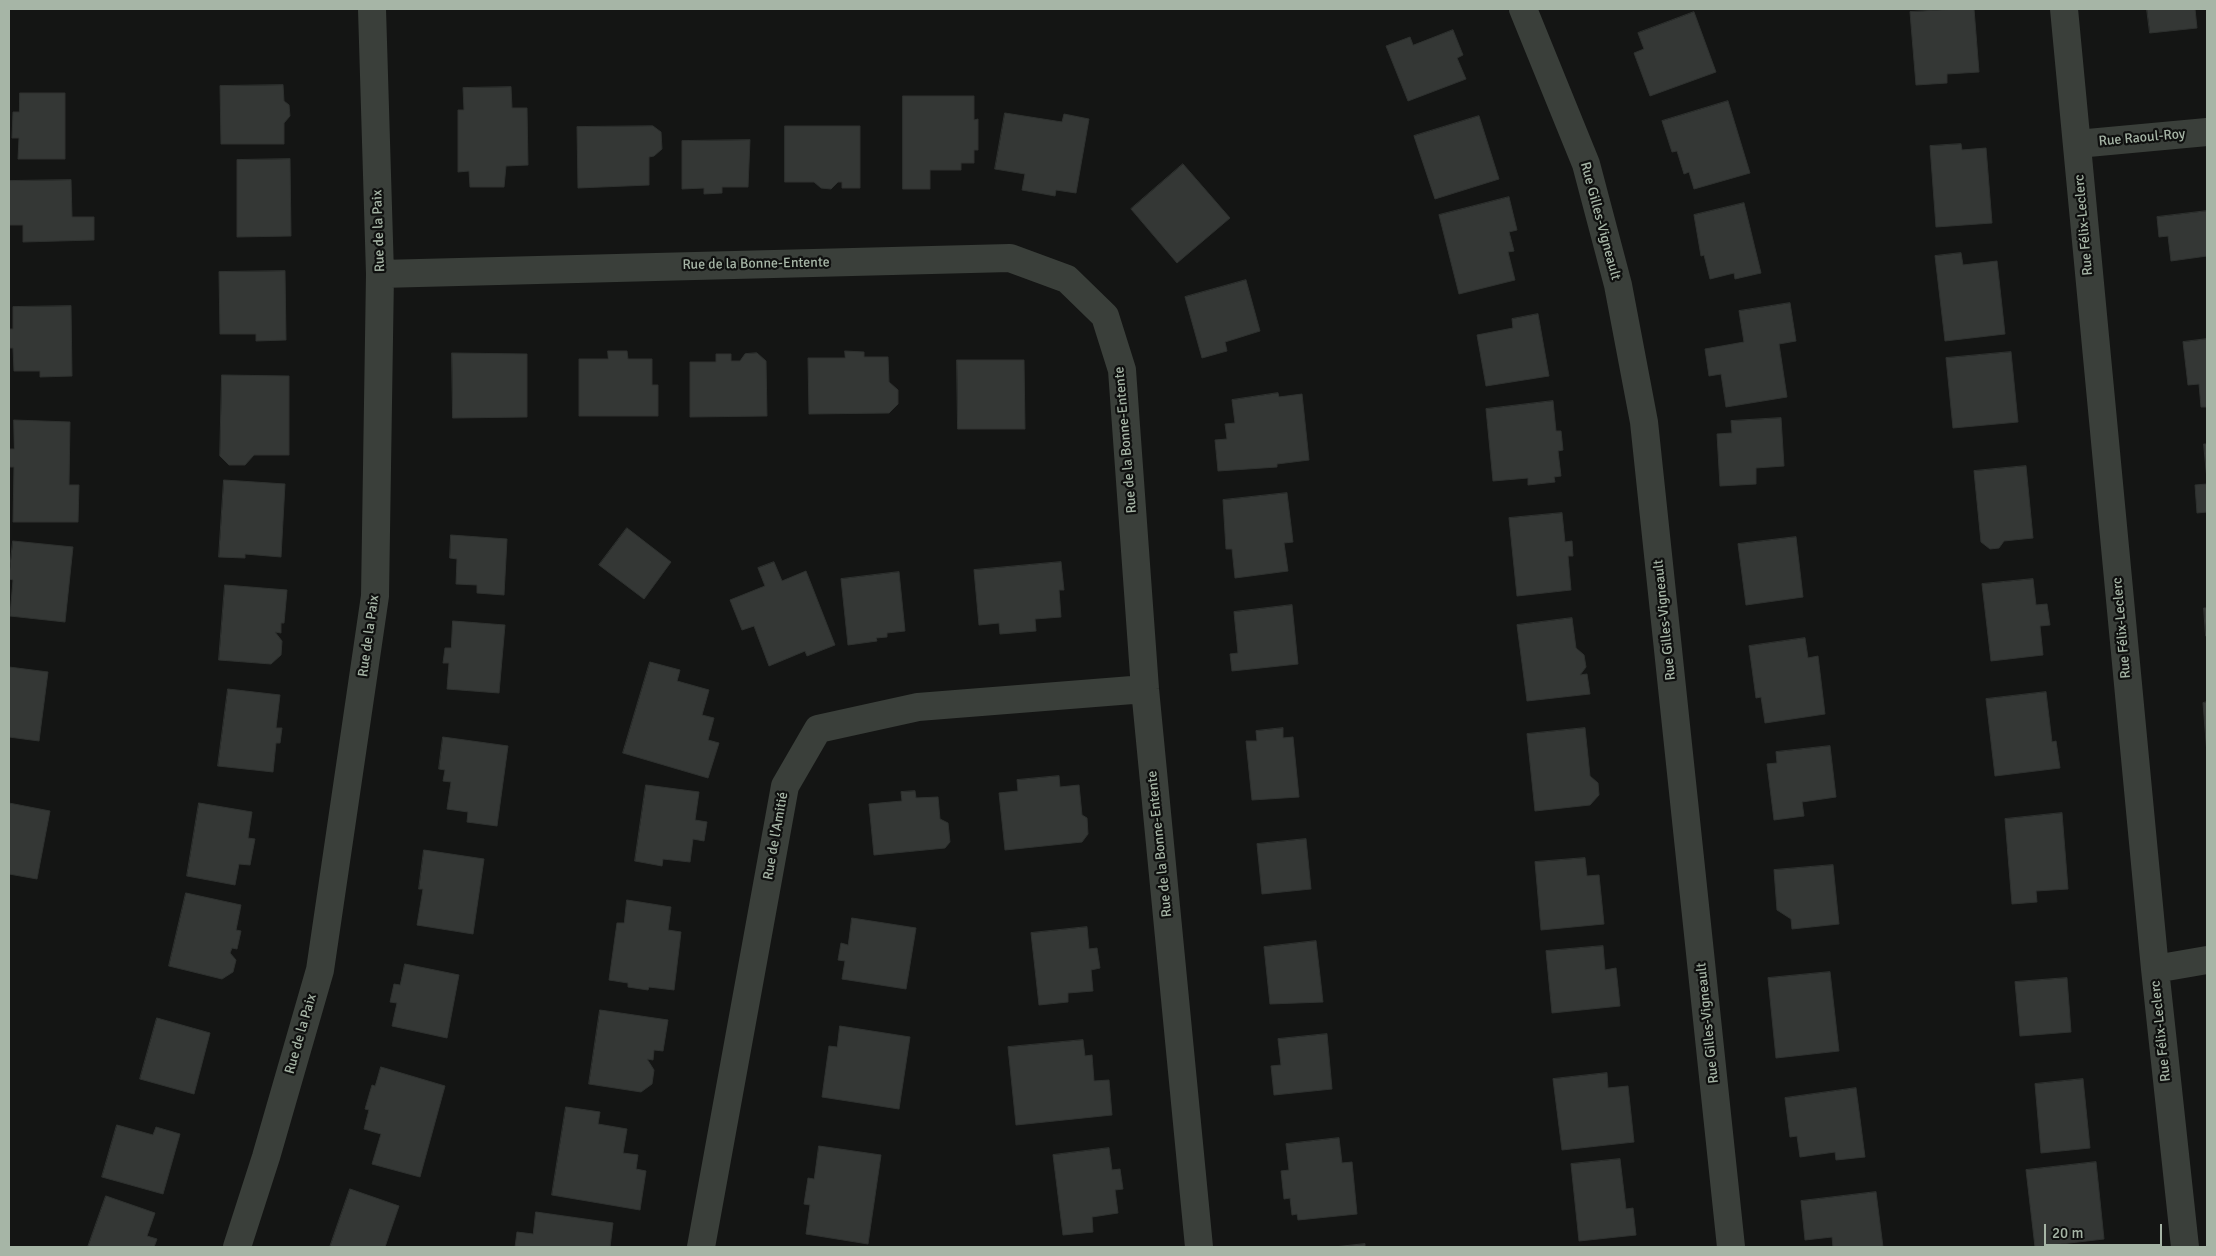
<!DOCTYPE html>
<html>
<head>
<meta charset="utf-8">
<style>
  body { margin:0 }
  #map { position:relative; width:2216px; height:1256px; overflow:hidden; background:#141514; font-family:Signika,sans-serif }
  canvas { display:block }
  .frame { position:absolute; inset:0; border:10px solid #a6b5a6; pointer-events:none }
  .scale { position:absolute; left:2044px; top:1224px; width:118px; height:22px; box-sizing:border-box; border:2px solid #a6b5a6; border-top:0; padding-left:6px; font-size:15px; line-height:18px; white-space:nowrap; color:#a6b5a6; -webkit-text-stroke:4px #0f100f; paint-order:stroke }
</style>
</head>
<body>
<div id="map">
<canvas width="2216" height="1256"></canvas>
<div class="frame"></div>
<div class="scale">20 m</div>
</div>
<script>
const c = document.querySelector('canvas').getContext('2d');
c.lineJoin = 'round';
function fillPath(path, color) { c.fillStyle = color; c.fill(path, 'evenodd'); }
function stroke(path, color, width, dash) { c.strokeStyle = color; c.lineWidth = width; c.lineCap = dash ? 'butt' : 'round'; c.setLineDash(dash || []); c.stroke(path); }
function write(font, color, halo, rows, align = 'center') {
  c.font = font + ' Signika,sans-serif'; c.lineWidth = 4.5; c.setLineDash([]); c.textBaseline = 'middle'; c.strokeStyle = halo; c.fillStyle = color; for (const [text, x, y, turn = 0] of rows) {
    c.save(); c.translate(x, y); c.rotate((+turn || 0) * Math.PI / 180); c.textAlign = isNaN(turn) ? turn : align; if (halo) c.strokeText(text, 0, 0); c.fillText(text, 0, 0); c.restore();
  }
}
const building = new Path2D(`
  M1957,9H1974L1979,72L1947,74V83L1916,85L1910,12Z
  M2147,9H2195L2197,28L2150,33Z
  M1694,12L1716,72L1650,96L1634,53L1644,49L1638,33Z
  M1453,30L1463,55L1457,58L1466,79L1408,101L1386,46L1410,37L1413,45Z
  M283,85L284,101L289,105L290,116L284,123V144H221L220,86Z
  M511,87L512,108H527L528,165L506,166L504,187H470L469,171L458,172V110H464L463,88Z
  M20,93H65V159H18L19,138H12L13,112H19Z
  M903,96H974V120L978,119V150H974V163H961V170H930V189H903Z
  M1728,101L1750,173L1694,189L1689,172L1684,174L1677,151L1672,152L1662,121Z
  M1005,113L1062,122L1064,114L1089,119L1076,193L1056,190L1055,196L1022,190L1025,174L995,169Z
  M1479,116L1499,179L1435,199L1414,136Z
  M653,126L661,132L662,149L654,156L649,157V185L578,188L577,127Z
  M785,126H860V188H842V182H838L831,189L821,188L814,182H785Z
  M750,140L748,187H722V193L704,194V188L682,189V141Z
  M1961,144L1962,150L1986,148L1992,223L1936,227L1930,146Z
  M290,159L291,236L237,237V160Z
  M1183,164L1230,218L1177,263L1131,209Z
  M71,180L72,217H94V240L23,242V225H9V181Z
  M1509,197L1517,230L1509,232L1514,251L1508,252L1515,280L1459,294L1439,215Z
  M1744,203L1761,273L1735,279L1734,273L1710,279L1704,255L1701,256L1694,215Z
  M2207,211V256L2171,261L2168,236L2159,237L2157,217Z
  M1961,253L1963,265L1997,261L2005,334L1945,341L1935,256Z
  M285,271L286,340L256,341V334H220L219,272Z
  M1246,280L1260,331L1225,342L1227,351L1202,358L1185,297Z
  M1790,303L1796,341L1779,344L1787,397L1726,407L1721,374L1709,376L1705,349L1744,342L1739,311Z
  M71,306L72,376L40,377V371H14L13,348H9V329H13V307Z
  M1538,314L1549,376L1486,386L1477,335L1513,328L1512,319Z
  M2207,339V407H2201L2199,384L2188,385L2183,342Z
  M608,351H627L628,359H652V385H658V416H579V359H608Z
  M845,351L864,352V357H888L889,382L898,390V404L889,413L809,414L808,358H845Z
  M2011,352L2018,422L1953,428L1946,358Z
  M452,353L527,354V417L453,418Z
  M757,353L766,361L767,416L690,417V362H716V354H731V361H740L745,354Z
  M957,360H1024L1025,429H958Z
  M222,375L289,376V455H254L245,465H229L220,456Z
  M1278,393L1279,397L1302,394L1309,460L1277,464V467L1218,471L1215,440L1227,439L1225,424L1235,423L1232,400Z
  M1553,401L1556,431H1561L1563,450L1558,451L1561,476L1554,477L1555,482L1528,485V478L1493,481L1486,409Z
  M1781,418L1784,466L1756,468V484L1720,486L1717,434L1732,433L1731,421Z
  M14,420L70,422L69,485H79L78,522H13L14,467H9V449H14Z
  M2204,444H2207V512L2197,513L2195,485L2207,484Z
  M2026,466L2033,538L2004,541L1999,548L1990,549L1981,542L1974,471Z
  M224,480L285,484L281,557L245,554V558L219,557Z
  M1287,493L1293,542L1284,543L1288,571L1235,578L1232,549H1226L1223,500Z
  M1562,513L1565,542L1572,541L1573,556H1568L1571,590L1517,596L1509,518Z
  M627,528L671,562L644,599L599,565Z
  M451,535L507,539L504,595L477,593V585L456,584L457,559L450,558Z
  M1796,537L1803,597L1746,605L1738,544Z
  M13,541L73,547L65,622L10,616L13,580L9,579Z
  M774,562L782,581L806,571L835,645L807,656L805,651L769,666L754,626L742,630L730,600L765,586L758,568Z
  M1061,562L1064,590H1059L1061,617L1035,619L1036,631L1000,634L999,623L979,625L974,570Z
  M899,572L905,631L887,633V637L876,638L877,641L848,645L841,579Z
  M2033,579L2036,605L2047,604L2050,625L2040,626L2043,655L1991,661L1982,584Z
  M225,585L287,590L284,623H281V633L275,632L282,641L281,655L271,664L219,660Z
  M1292,605L1298,664L1232,671L1230,654L1238,653L1234,612Z
  M2204,608H2207V636H2206Z
  M1572,618L1576,648L1584,655L1586,667L1580,675L1587,674L1590,694L1527,701L1517,625Z
  M453,621L505,625L499,693L447,689L449,663H443L445,648H451Z
  M1805,638L1808,658L1818,656L1825,714L1765,723L1761,697L1756,698L1749,646Z
  M650,662L680,670L677,681L709,690L702,715L714,718L708,740L719,743L708,778L623,753Z
  M9,667L48,672L39,741L9,737Z
  M228,689L280,695L276,728H282L280,743H276L273,772L218,766Z
  M2046,692L2052,742L2056,741L2060,768L1995,776L1986,699Z
  M2207,702V754L2203,703Z
  M1283,728V738L1293,737L1299,797L1252,800L1246,741H1257L1256,731Z
  M1585,728L1590,776L1598,783L1599,795L1590,805L1535,811L1527,734Z
  M443,737L508,746L497,826L467,822L468,812L447,809L451,782L443,781L445,770L439,769Z
  M1830,746L1836,797L1802,802L1804,816L1774,820L1767,764L1777,763L1776,752Z
  M1059,776L1060,787L1079,785L1082,815L1087,818L1088,834L1082,842L1005,850L999,793L1018,791L1017,780Z
  M646,785L699,792L695,820L707,822L704,841L693,839L690,862L663,859L662,866L635,861Z
  M915,791L916,798L938,797L940,819L948,823L950,842L945,848L874,855L869,804L902,801L901,792Z
  M9,803L50,811L37,879L9,874Z
  M199,803L252,812L248,838L255,839L250,865L239,864L235,885L187,876Z
  M2062,813L2068,889L2036,891L2037,902L2012,904L2005,819Z
  M1306,839L1311,889L1262,894L1257,844Z
  M424,850L484,859L473,934L417,925L423,889H419Z
  M1585,858L1587,876L1599,875L1604,924L1541,930L1535,862Z
  M1833,865L1839,924L1792,929L1791,919L1777,910L1774,870Z
  M186,893L241,905L236,930L241,931L237,949L232,948L230,953L236,960L233,972L222,979L169,966Z
  M627,900L671,907L668,930L681,932L674,990L649,987L648,990L628,987V983L609,980L617,923H624Z
  M852,918L916,928L906,989L842,979L845,961L838,960L841,943L848,945Z
  M1087,927L1089,949L1097,948L1100,968L1091,970L1093,991L1068,993V1002L1039,1005L1031,933Z
  M1316,941L1323,1002L1270,1004L1264,947Z
  M1603,946L1605,970L1616,968L1620,1006L1552,1013L1546,951Z
  M405,964L459,975L447,1038L392,1026L397,1003L390,1002L394,984L400,985Z
  M1830,972L1839,1051L1776,1058L1768,978Z
  M2067,978L2071,1032L2020,1036L2015,982Z
  M600,1010L668,1020L663,1051L654,1050L653,1060L647,1059L654,1070L652,1084L641,1092L589,1084Z
  M157,1018L210,1033L194,1094L140,1079Z
  M840,1026L910,1037L899,1109L822,1097L829,1046L837,1047Z
  M1327,1034L1332,1089L1274,1095L1271,1066L1281,1065L1278,1039Z
  M1083,1040L1085,1056L1092,1055L1094,1081L1109,1080L1112,1115L1016,1125L1008,1047Z
  M381,1067L445,1086L420,1177L372,1164L381,1134L364,1129L369,1110L365,1109L372,1085L375,1086Z
  M1607,1073L1608,1088L1628,1086L1634,1142L1562,1150L1553,1079Z
  M2083,1079L2090,1148L2041,1153L2035,1084Z
  M1856,1088L1865,1157L1836,1160L1835,1152L1800,1157L1797,1136L1790,1137L1785,1098Z
  M566,1107L600,1112L598,1124L627,1129L623,1153L638,1155L636,1169L646,1171L640,1210L552,1195Z
  M117,1125L153,1135L156,1127L180,1134L163,1194L102,1177Z
  M1339,1138L1342,1163L1352,1162L1357,1214L1298,1220L1297,1214L1292,1215L1290,1198L1284,1199L1281,1171L1289,1170L1286,1144Z
  M819,1146L881,1155L868,1244L806,1234L810,1205L804,1204L808,1178L814,1179Z
  M1109,1148L1112,1170L1120,1169L1123,1189L1115,1190L1118,1213L1092,1217L1093,1232L1063,1235L1053,1155Z
  M1620,1159L1626,1209L1633,1208L1636,1235L1579,1241L1571,1164Z
  M2096,1162L2104,1239L2035,1247L2026,1170Z
  M350,1189L399,1206L385,1247H330Z
  M1876,1192L1883,1247H1833L1832,1237L1805,1240L1801,1201Z
  M106,1196L155,1213L147,1236L157,1239L154,1247H88Z
  M536,1212L613,1223L610,1247H515L517,1232L533,1234Z
  M1365,1244V1247H1334Z`);
const street = new Path2D(`
  M1523,9L1586,164L1618,285L1644,422L1731,1247
  M2064,9L2155,969L2185,1247
  M2077,144L2207,132
  M380,274L1010,258L1067,279L1105,316L1122,370L1145,689L1199,1247
  M2155,969L2207,960
  M237,1247L266,1157L320,970L375,596L380,274L372,9
  M701,1247L785,786L818,729L918,707L1145,689`);
const streetNames = [
  ["Rue Raoul-Roy",2142,138,-5],
  ["Rue Gilles-Vigneault",1600,221,75],
  ["Rue Félix-Leclerc",2084,225,-95],
  ["Rue de la Paix",379,231,-92],
  ["Rue de la Bonne-Entente",756,264,-1],
  ["Rue de la Bonne-Entente",1126,440,-95],
  ["Rue Gilles-Vigneault",1665,620,-96],
  ["Rue Félix-Leclerc",2122,628,-95],
  ["Rue de la Paix",369,636,-82],
  ["Rue de l'Amitié",776,836,-80],
  ["Rue de la Bonne-Entente",1160,844,-96],
  ["Rue Gilles-Vigneault",1708,1023,-96],
  ["Rue Félix-Leclerc",2161,1031,-96],
  ["Rue de la Paix",301,1034,-74]
];
fillPath(building, '#343735');
stroke(building, '#2e312f', 1);
stroke(street, '#3a3f3a', 28);
write('14px', '#a6b5a6', '#0f100f', streetNames);
</script>
</body>
</html>
